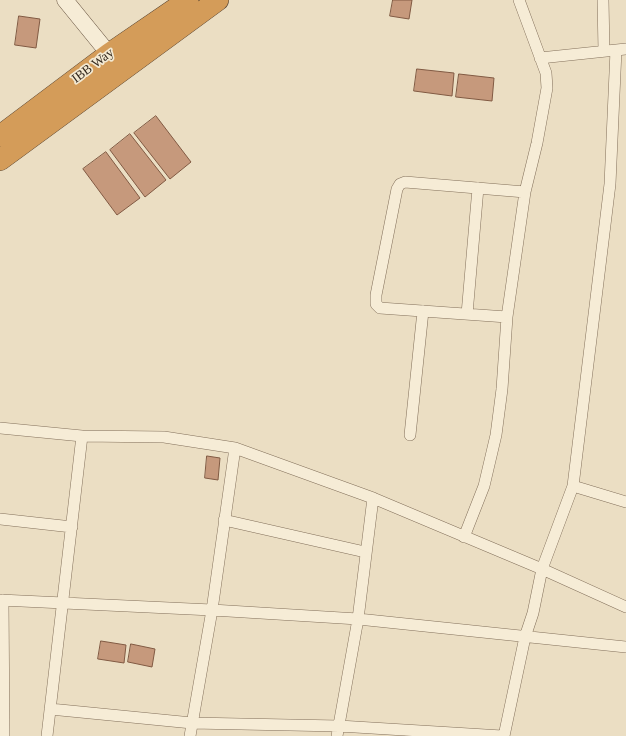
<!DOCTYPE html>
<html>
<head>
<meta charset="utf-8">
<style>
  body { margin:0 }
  canvas { display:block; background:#ebdec3 }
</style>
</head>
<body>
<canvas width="626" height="736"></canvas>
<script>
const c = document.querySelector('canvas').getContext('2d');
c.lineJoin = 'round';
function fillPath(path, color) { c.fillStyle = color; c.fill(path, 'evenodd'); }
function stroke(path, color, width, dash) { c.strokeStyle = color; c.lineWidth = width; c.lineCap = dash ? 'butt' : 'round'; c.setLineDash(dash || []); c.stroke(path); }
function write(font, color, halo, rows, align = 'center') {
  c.font = font + ' "Times New Roman",serif'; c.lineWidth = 3.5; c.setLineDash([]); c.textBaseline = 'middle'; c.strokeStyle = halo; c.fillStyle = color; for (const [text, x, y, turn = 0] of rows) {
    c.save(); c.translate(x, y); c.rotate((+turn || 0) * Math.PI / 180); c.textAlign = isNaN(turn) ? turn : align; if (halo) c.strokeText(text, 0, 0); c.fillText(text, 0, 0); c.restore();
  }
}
const building = new Path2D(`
  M393,0H412L409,19L390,16Z
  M19,16L40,19L36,48L15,45Z
  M417,69L454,73L452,96L414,91Z
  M459,74L494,78L492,101L456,97Z
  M156,116L191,162L170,179L134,133Z
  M130,134L166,180L145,197L110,150Z
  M106,152L140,198L117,215L83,169Z
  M207,456L220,458L218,480L205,478Z
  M101,641L126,645L124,663L98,659Z
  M131,644L155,649L152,667L128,662Z`);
const street = new Path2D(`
  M603,0L604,51
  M540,58L626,49
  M467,314L478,188
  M507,317L380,308L376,304V295L397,189L400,184L405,182L525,192
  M0,428L82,436L164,437L235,448L373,498L358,619L337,736
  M410,435L423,311
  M573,486L626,502
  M373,498L542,569L626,607
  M0,519L72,527
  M224,520L365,552
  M464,537L484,486L496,435L502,389L507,317L525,192L537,143L547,88L546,73L519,0
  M0,600L212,610L358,619L626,647
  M3,600L4,736
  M50,709L192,723L339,726L502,736
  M47,736L82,436
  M190,736L212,610L235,448
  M504,736L525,637L533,613L542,569L573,486L610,184L616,50`);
const secondary = new Path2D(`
  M65,0L109,54`);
const highway = new Path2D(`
  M0,136L109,54L188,0
  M0,160L218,0`);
const streetNames = [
  ["IBB Way",93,66,-37]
];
fillPath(building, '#c6997c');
stroke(building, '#815a43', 1);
stroke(street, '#83705b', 12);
stroke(secondary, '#65513e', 17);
stroke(highway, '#513f2f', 22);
stroke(street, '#f6ecd6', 11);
stroke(secondary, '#f6ecd6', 16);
stroke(highway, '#d49c59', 21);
write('13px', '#34291e', '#f3e9d2', streetNames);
</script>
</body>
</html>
